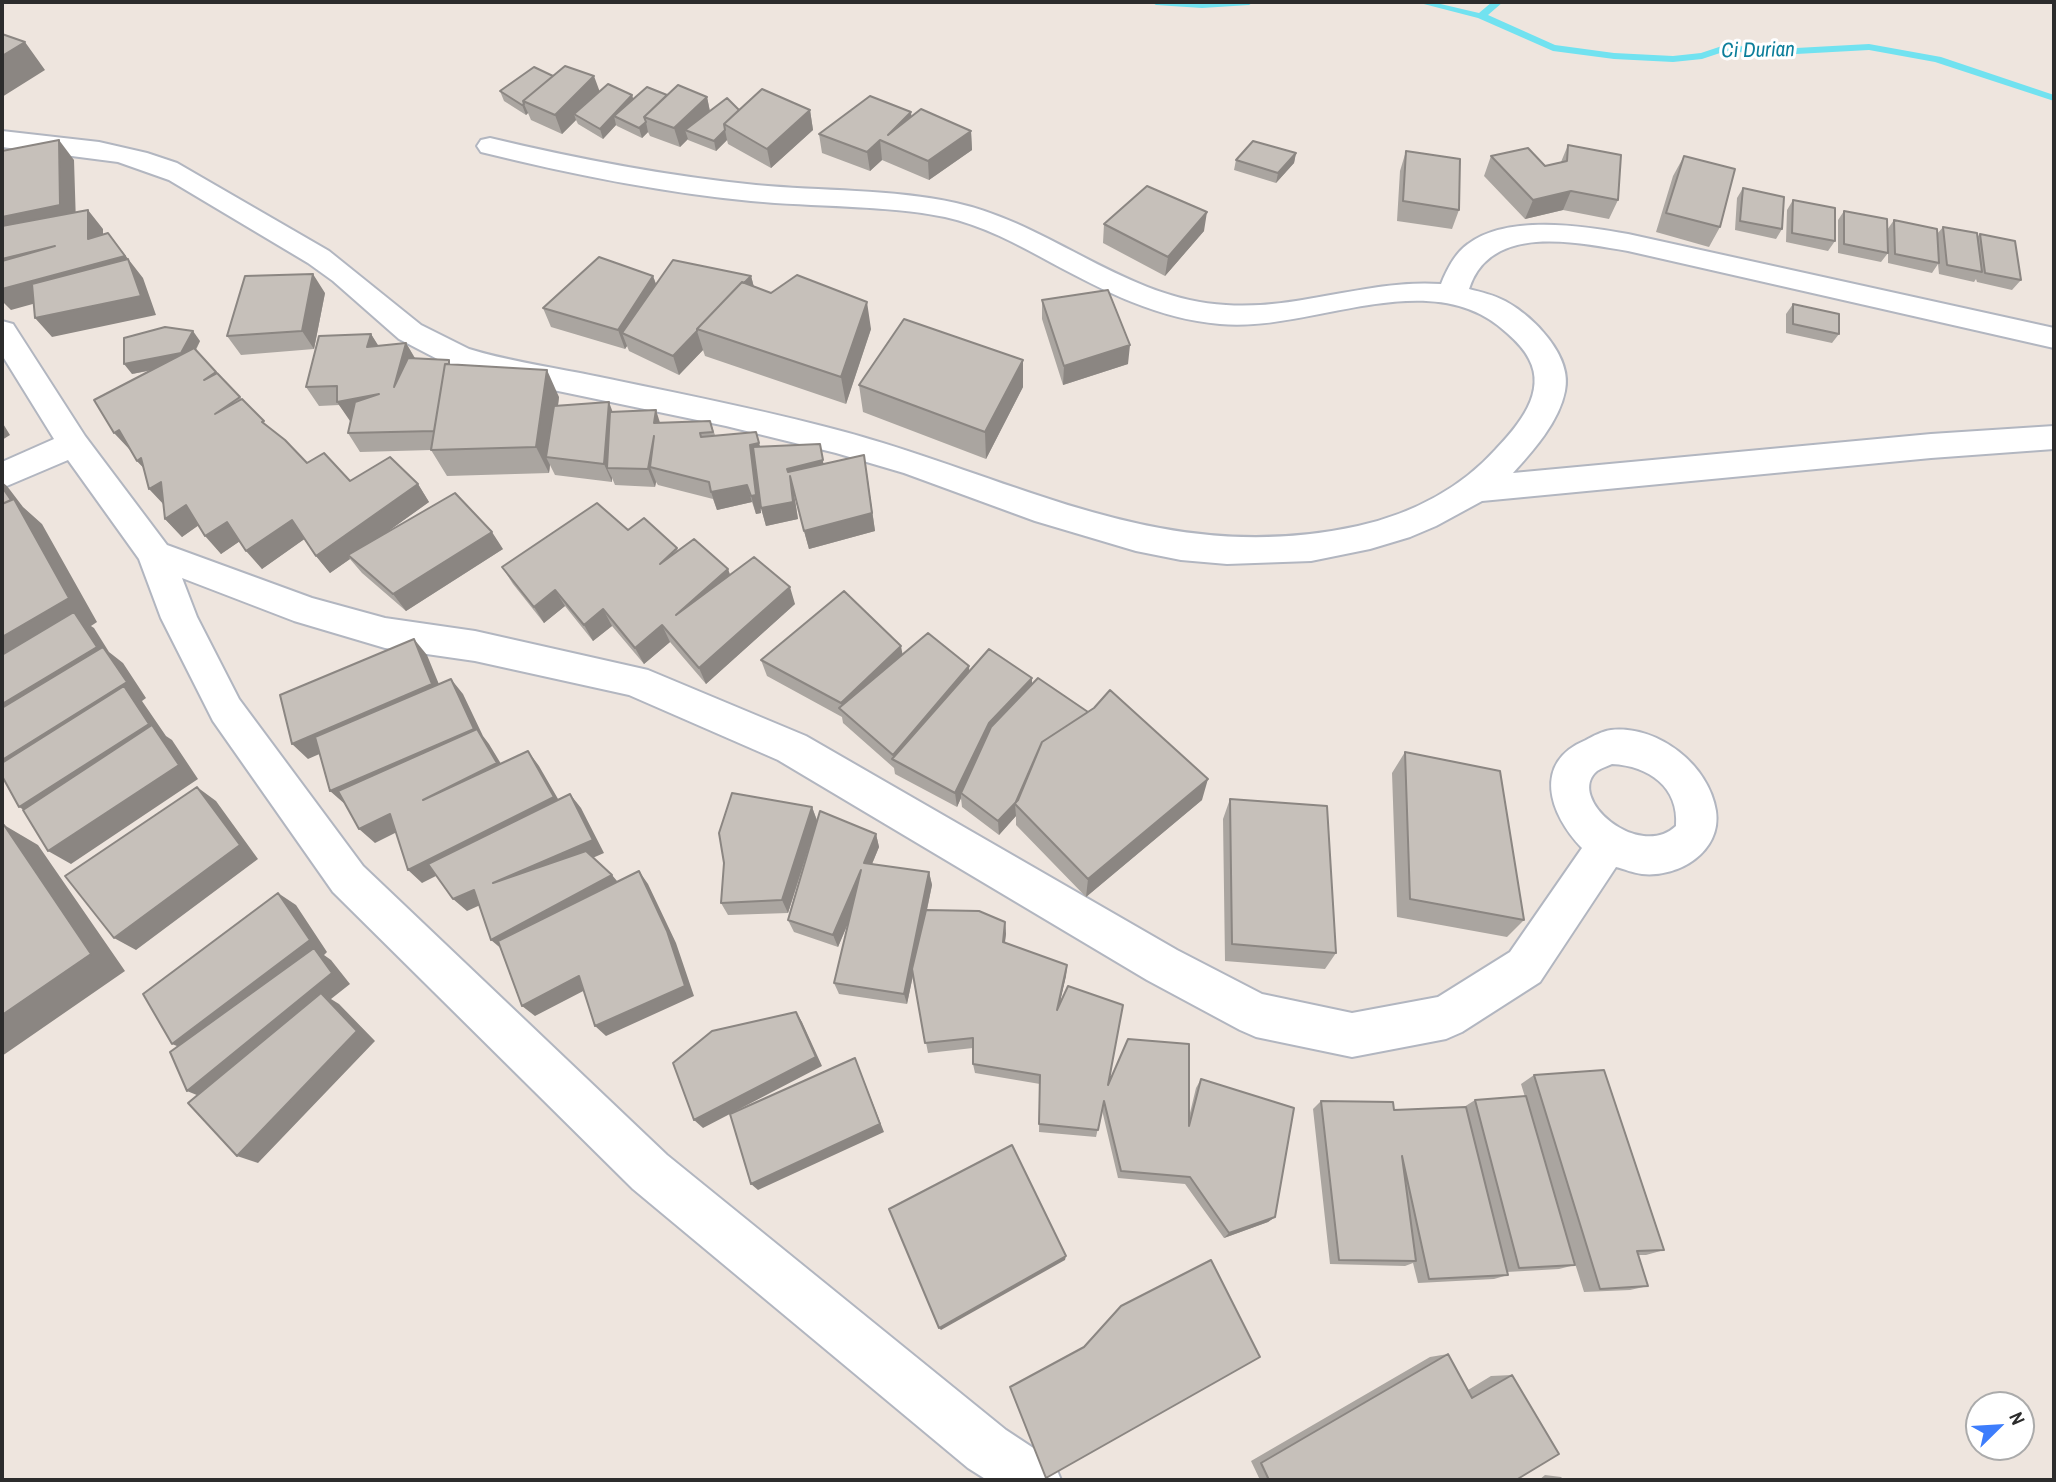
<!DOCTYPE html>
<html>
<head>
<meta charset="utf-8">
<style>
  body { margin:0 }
  #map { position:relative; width:2056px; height:1482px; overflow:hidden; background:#eee5de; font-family:"Archivo Narrow",sans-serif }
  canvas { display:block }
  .frame { position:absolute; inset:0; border:4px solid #2c2c2c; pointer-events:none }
  .north { position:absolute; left:1965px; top:1391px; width:70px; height:70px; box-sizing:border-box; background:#fff; border:2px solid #ababab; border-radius:50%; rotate:66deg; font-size:19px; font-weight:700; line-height:28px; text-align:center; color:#2c2c2c }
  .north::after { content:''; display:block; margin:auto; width:24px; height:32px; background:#3d7dfc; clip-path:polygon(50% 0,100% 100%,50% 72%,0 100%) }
</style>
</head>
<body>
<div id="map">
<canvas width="2056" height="1482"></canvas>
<div class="frame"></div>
<div class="north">N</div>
</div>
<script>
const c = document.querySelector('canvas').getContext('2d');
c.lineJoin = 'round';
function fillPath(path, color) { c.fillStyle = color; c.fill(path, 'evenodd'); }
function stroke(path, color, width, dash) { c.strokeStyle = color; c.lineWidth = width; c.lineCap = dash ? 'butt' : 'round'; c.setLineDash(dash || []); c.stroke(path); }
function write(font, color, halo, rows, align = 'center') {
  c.font = font + ' "Archivo Narrow",sans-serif'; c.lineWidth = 6; c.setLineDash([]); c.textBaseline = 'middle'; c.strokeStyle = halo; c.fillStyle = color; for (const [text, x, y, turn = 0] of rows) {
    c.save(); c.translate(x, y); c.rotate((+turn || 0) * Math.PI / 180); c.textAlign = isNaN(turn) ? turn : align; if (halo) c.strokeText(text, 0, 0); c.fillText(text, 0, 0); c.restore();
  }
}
const stream = new Path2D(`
  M1151,2H1254L1249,5L1202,8L1156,5Z
  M1416,2H1432L1479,13L1492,2H1503L1488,15L1555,45L1614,53L1673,56L1701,53L1725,45L1778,49L1869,44L1941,57L2054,95V101L1935,62L1869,50L1778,55L1726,51L1702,59L1673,62L1614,59L1553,51L1478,18Z`);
const minor = new Path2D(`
  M2,131L99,142L147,153L177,163L329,251L421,325L469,349C505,360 543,366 580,373C662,390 745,406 826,427C1012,474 1159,570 1358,526C1411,514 1460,489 1496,449C1518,426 1547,392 1529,359C1524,349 1516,341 1507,333C1431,261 1311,333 1220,324C1158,319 1104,291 1050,262C1017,244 982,225 945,217C885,205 813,207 751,201C659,192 570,174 481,152L477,146L481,140L490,138C578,159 666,176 756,185C819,191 895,189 956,203C1051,224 1127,300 1226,305C1299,310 1368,279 1441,284C1447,269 1455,253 1468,244C1508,214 1583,226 1628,234L2054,328V348L1628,251C1575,242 1490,223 1469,289C1481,292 1494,295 1505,301C1533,316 1573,356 1565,391C1559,422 1533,451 1513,473L1931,434L2054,426V449L1931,458L1482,501L1436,526L1410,537L1370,549L1311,561L1227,564L1181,560L1136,551L1035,521L904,473L836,453L726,426L510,381L447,364L399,339L333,281L308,263L169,180L118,162L2,147Z
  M2,321L13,324L85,436L167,545L312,598L385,618L475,631L648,670L806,736L1177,950L1262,994L1352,1013L1438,997L1510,952L1582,848C1549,814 1532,762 1586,740C1593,736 1603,731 1611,730C1658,725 1709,765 1716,811C1722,852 1678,878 1642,874C1633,873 1624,869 1616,867L1540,982L1462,1032L1446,1039L1352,1057L1256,1037L1240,1030L1147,980L778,760L629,695L475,661L385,648L294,621L182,578L197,617L239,699L363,866L667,1155L1006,1430L1053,1461L1061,1480H987L968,1468L633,1189L333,892L213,721L161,618L139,559L68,460L2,488V462L54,439L2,355ZM1612,764C1649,766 1679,787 1676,826C1639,861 1565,798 1597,771C1601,768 1608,766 1612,764Z`);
const wall = new Path2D(`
  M553,76L599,91L632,95L633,99L667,95L707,97L710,111L810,110L813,130L771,168L728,144L727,140L716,151L688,140V139L680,147L650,136L648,132L642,138L617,126L616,125L603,139L578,124L576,120L562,134L531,120L528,113L526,115L504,101L500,91Z
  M911,117L971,131L972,150L929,180L882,160L870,171L822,153L819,134Z
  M1568,145L1618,200L1609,219L1563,210L1525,219L1484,176L1491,156L1545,166L1561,162Z
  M1406,151L1459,210L1452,229L1397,221L1400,171Z
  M1296,153L1294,163L1276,183L1234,170L1236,160Z
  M1684,156L1720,227L1709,247L1656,232L1673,176Z
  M1743,188L1782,229L1776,239L1735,230L1737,198Z
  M1793,200L1835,241L1828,251L1786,242L1787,210Z
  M1844,211L1887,230L1894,220L1937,234L1943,227L1977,237L1980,234L2021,280L2012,290L1977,282L1976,279L1974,282L1939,274L1938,264L1932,273L1888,263V253L1881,262L1838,253V220Z
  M1104,224L1204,231L1165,276L1103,243Z
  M653,276L656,284L751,276L754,287L871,329L846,404L705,356L703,350L679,375L629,351L627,346L625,349L551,327L543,308Z
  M325,293L314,349L241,355L227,336Z
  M1042,300L1128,364L1063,385L1042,319Z
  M1793,304L1839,334L1832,343L1786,333V314Z
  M371,334L378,346L406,343L415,358L451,364L559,397L558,406L612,412L660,423L710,421L715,435L824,464L867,473L875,531L809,549L794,494L798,519L766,526L761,508L760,499L761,513L756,514L752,502L717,510L713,499L658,485L656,482L655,487L615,485L612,478V482L555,475L550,465L549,473L447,476L431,450L360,452L348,433L351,420L339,405L319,406L306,387Z
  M200,341L196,350L270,429L307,463L350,481L418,484L429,502L384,534L503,549L406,611L362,573L350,559L330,573L316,556L304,539L262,569L240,541L221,554L198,525L182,537L165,519L163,504L144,468L137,461L131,451L153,370L132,374Z
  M1023,360V387L986,459L863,412L859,385Z
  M628,530L677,548L678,551L728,569L730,575L795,604L706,684L670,642L644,664L612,626L593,641L565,606L544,623L513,584L502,567Z
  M903,654L969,672L1032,684L1202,800L1086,897L1016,825V816L999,835L962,807L961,798L957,807L895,774L894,768L843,723L842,717L767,676L761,660Z
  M1405,752L1524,920L1507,937L1397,917L1392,773Z
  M1230,799L1336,953L1325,969L1225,961L1223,819Z
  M812,807L817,820L876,834L879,847L872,864L929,872L932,885L927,910L1005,922L1006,934L1005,943L1067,965L1066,976L1059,1004L1108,1085L1189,1117L1196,1088L1201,1079L1275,1217L1268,1222L1224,1238L1185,1184L1118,1178L1102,1110L1096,1137L1039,1132L1040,1084L975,1073L973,1064V1048L928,1053L913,975L907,1004L839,994L834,983L849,921L838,947L794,932L788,920L812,839L788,913L728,915L721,903Z
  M1534,1075L1664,1250L1646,1255H1638L1648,1286L1630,1290L1584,1292L1566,1235L1575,1265L1559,1269L1507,1272L1508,1275L1494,1279L1418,1283L1413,1263L1405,1266L1330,1264L1313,1109L1321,1101L1394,1110L1464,1107L1475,1100L1525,1097L1521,1084Z
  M1448,1354L1468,1390L1491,1376L1512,1375L1516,1480H1260L1251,1461L1430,1357Z
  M1545,1475L1561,1477L1564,1480H1539Z`);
const shadedWall = new Path2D(`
  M25,42L45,70L2,97V56Z
  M594,76L601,95L574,114L576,120L562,134L555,115Z
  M632,95L635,105L614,116L616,125L603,139L600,129Z
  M707,97L711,117L685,130L688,139L680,147L674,128Z
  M524,104L528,113L526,115L522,105Z
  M810,110L813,130L771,168L767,149Z
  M911,112L913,131L888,135Z
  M646,122L648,132L642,138L639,128Z
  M725,130L727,140L716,151L714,141Z
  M971,131L972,150L929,180L928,161Z
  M59,140L74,160L76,224L2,239V217Z
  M880,140L882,160L870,171L867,152Z
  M1296,153L1294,163L1276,183L1278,173Z
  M1571,191L1563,210L1525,219L1533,200Z
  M88,210L103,229V258L88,239Z
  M1207,212L1204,231L1165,276L1168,257Z
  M108,233L143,278L156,315L52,337L35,318L134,276L11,310L2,301V289Z
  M55,246L2,282V259Z
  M313,274L325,293L314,349L302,331Z
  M653,276L660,295L622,333L627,346L625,349L618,330Z
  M751,276L756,295L699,329Z
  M867,302L871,329L846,404L841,377Z
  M193,331L200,341L189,362L132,374L124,364Z
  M697,331L703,350L679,375L673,356Z
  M371,334L383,353L367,347Z
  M406,343L417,362L394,387Z
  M1130,345L1128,364L1063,385L1064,366Z
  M1023,360V387L986,459L985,432Z
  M547,370L559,397L551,458L546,457L550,465L549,473L536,447Z
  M379,394L391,412L350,421L337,402Z
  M609,402L616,421L607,468L612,478V482L604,464Z
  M656,410L662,429L654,423Z
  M2,422L10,435L2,440Z
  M119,430L131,451L114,433Z
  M654,436L650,467L656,482L655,487L648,469Z
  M759,443L765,461L756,463L761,513L756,514L751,496L750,445Z
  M820,444L826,478L794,494L798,519L766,526L761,508L787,469Z
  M864,455L875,531L809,549L804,531Z
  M141,458L154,479L137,461Z
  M2,482L7,486L23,507L42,524L97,622L91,626L94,628L109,652L123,663L146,698L142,701L166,736L172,740L198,779L71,864L48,851L42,821L19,807L2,763Z
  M161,482L166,507L149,489Z
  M418,484L429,502L351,558L348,555L350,559L330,573L316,556Z
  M747,485L752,502L717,510L711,492Z
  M186,505L202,523L182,537L165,519Z
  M292,520L306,538L262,569L246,551Z
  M227,522L243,539L221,554L205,536Z
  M492,532L503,549L406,611L393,594Z
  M728,569L734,586L676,615Z
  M790,587L795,604L706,684L699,668Z
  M555,590L565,606L544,623L534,607Z
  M603,609L612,626L593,641L584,625Z
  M662,625L670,642L644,664L635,648Z
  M414,639L427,655L445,699L308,759L292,744Z
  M901,646L904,662L843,711L841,703Z
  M969,666L970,682L894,760L893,755Z
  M1032,678V693L961,793V798L957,807L955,793L989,723Z
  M451,679L463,694L483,736L489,744L509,777L346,805L330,791Z
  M528,751L539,766L565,811L422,883L408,870Z
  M1208,779L1202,800L1086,897L1088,879Z
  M197,787L216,801L258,859L136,950L114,938Z
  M570,794L581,808L604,853L505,896L493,883Z
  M1023,794L1015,804L1016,816L999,835L998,821Z
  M812,807L817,821L788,913L782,900Z
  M390,814L405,828L375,843L359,829Z
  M4,825L38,845L125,971L2,1056Z
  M876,834L879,847L867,876L864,863Z
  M861,870L865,883L838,947L833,935Z
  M639,871L648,884L676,943L694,996L606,1036L595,1026Z
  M929,872L932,885L907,1004L904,994Z
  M612,875L622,887L504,951L491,940Z
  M474,890L487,902L467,911L453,899Z
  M278,893L296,905L327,952L324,955L331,960L350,984L331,999L339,1004L375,1041L258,1163L237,1156L209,1100L187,1091L194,1053L172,1044Z
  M1005,922L1006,934L1003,953V942Z
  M1067,965L1066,976L1056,1020L1057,1010Z
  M579,976L591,987L535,1016L522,1006Z
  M796,1012L802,1022L822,1066L703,1128L694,1120Z
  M855,1058L884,1132L758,1190L751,1184Z
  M1275,1217L1268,1222L1224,1238L1229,1233Z
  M1066,1256L1065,1260L941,1330L939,1328Z`);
const building = new Path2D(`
  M2,34L25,42L2,56Z
  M565,66L594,76L555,115L523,101Z
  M534,67L553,76L523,101L524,104L522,105L500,91Z
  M608,84L632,95L600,129L574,114Z
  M678,85L707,97L674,128L644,117Z
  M647,87L667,95L644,117L646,122L639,128L614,116Z
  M762,89L810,110L767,149L724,124Z
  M870,96L911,112L888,135L921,109L971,131L928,161L880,140L867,152L819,134Z
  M727,98L739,110L724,124L725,130L714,141L685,130Z
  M59,140L60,205L2,217V151Z
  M1253,141L1296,153L1278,173L1236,160Z
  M1568,145L1621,155L1618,200L1571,191L1533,200L1491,156L1528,148L1545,166L1567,161Z
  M1406,151L1460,159L1459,210L1403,201Z
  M1684,156L1735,169L1720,227L1666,213Z
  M1147,186L1207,212L1168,257L1104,224Z
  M1743,188L1784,197L1782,229L1740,221Z
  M1793,200L1835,208V241L1792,233Z
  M88,210V239L108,233L125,256L2,289V261L55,246L2,259V226Z
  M1844,211L1887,219L1888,253L1844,244Z
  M1894,220L1937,229L1939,263L1895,254Z
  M1943,227L1977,233L1982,272L1947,265Z
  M1980,234L2015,241L2021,280L1985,273Z
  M599,257L653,276L618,330L543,308Z
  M128,259L141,296L35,318L32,284Z
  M673,260L751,276L744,283L742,282L697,329V331L673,356L622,333Z
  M313,274L302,331L227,336L245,276Z
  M797,275L867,302L841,377L697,329L742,282L771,293Z
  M1108,290L1130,345L1064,366L1042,300Z
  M1793,304L1839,314V334L1793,324Z
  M904,319L1023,360L985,432L859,385Z
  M165,327L193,331L181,353L124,364V338Z
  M371,334L367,347L406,343L394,387L408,358L449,360V364H445L434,431L348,433L355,402L379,394L337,402V386L306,387L319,336Z
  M194,348L216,372L204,380L217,373L240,397L215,414L242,399L264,421L262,422L285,440L307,463L324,453L350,481L390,457L418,484L316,556L292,520L246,551L227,522L205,536L186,505L165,519L161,482L149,489L141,458L137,461L119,430L114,433L94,400Z
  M445,364L547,370L536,447L431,450Z
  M609,402L604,464L546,457L554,406Z
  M656,410L654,423L710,421L713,432L700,433L701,437L756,432L759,443L750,445L756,495L751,496L747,485L711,492L709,482L650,467L654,436L648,469L607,468L610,412Z
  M820,444L823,460L787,469L788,472L864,455L872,513L804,531L790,476L793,502L761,508L753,447Z
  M2,487L11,500L2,504Z
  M455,493L492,532L393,594L348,555Z
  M14,499L69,598L2,637V504Z
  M597,503L628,530L644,518L677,548L660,564L694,539L728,569L676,615L754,557L790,587L699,668L662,625L635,648L603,609L584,625L555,590L534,607L502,567Z
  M844,591L901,646L841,703L761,660Z
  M74,612L97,647L2,704V655Z
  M928,633L969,666L893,755L839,708Z
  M414,639L432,684L292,744L280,695Z
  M103,647L127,682L2,760V708Z
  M989,649L1032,678L989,723L955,793L892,759Z
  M1038,678L1088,712L1042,742L1018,800L998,821L961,793L991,727Z
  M451,679L474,729L330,791L315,737Z
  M124,686L149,724L19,807L2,776V763Z
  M1110,690L1208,779L1088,879L1015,804L1042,742L1094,708Z
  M152,725L179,765L48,851L23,810Z
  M477,729L497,763L423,800L528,751L554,797L408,870L390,814L359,829L338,791Z
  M1405,752L1500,771L1524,920L1410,899Z
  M197,787L240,845L114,938L65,876Z
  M732,793L812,807L782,900L721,903L724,863L719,833Z
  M570,794L593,840L493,883L586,851L612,875L491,940L474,890L453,899L428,864Z
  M1230,799L1327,806L1336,953L1232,944Z
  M820,811L876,834L864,863L929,872L904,994L834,983L861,870L833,935L788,920Z
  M4,825L91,954L2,1015V827Z
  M639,871L667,931L685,986L595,1026L579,976L522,1006L498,941Z
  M278,893L310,940L172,1044L143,994Z
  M926,910L979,911L1005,922L1003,942L1067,965L1057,1010L1068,986L1123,1005L1108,1085L1128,1039L1189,1044V1126L1201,1079L1294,1108L1275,1217L1229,1233L1190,1177L1121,1171L1104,1101L1098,1130L1039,1124L1040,1075L973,1064V1038L925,1043L912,969Z
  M314,948L332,973L187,1091L170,1052Z
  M321,993L357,1031L237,1156L188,1103Z
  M796,1012L816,1057L694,1120L673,1063L712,1031Z
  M855,1058L880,1124L751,1184L730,1114Z
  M1604,1070L1664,1250L1637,1251L1648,1286L1600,1289L1534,1075Z
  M1526,1096L1575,1265L1519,1268L1475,1100Z
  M1321,1101L1393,1102L1394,1110L1466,1107L1508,1275L1429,1279L1402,1156L1416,1261L1339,1260Z
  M1012,1145L1066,1256L939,1328L889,1209Z
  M1211,1260L1260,1357L1046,1478L1010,1387L1084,1347L1121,1306Z
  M1448,1354L1472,1398L1512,1375L1559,1454L1516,1480H1269L1261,1463Z`);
const farWaternames = [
  ["Ci Durian",1758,51,-1]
];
fillPath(stream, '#71e2f0');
stroke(minor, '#b2b6c0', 4);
fillPath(minor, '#fff');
fillPath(wall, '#aaa5a0');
fillPath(shadedWall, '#8b8682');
fillPath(building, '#c6c0ba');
stroke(building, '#8b8682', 2);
write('italic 21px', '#0c7e9a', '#fff', farWaternames);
</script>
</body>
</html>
